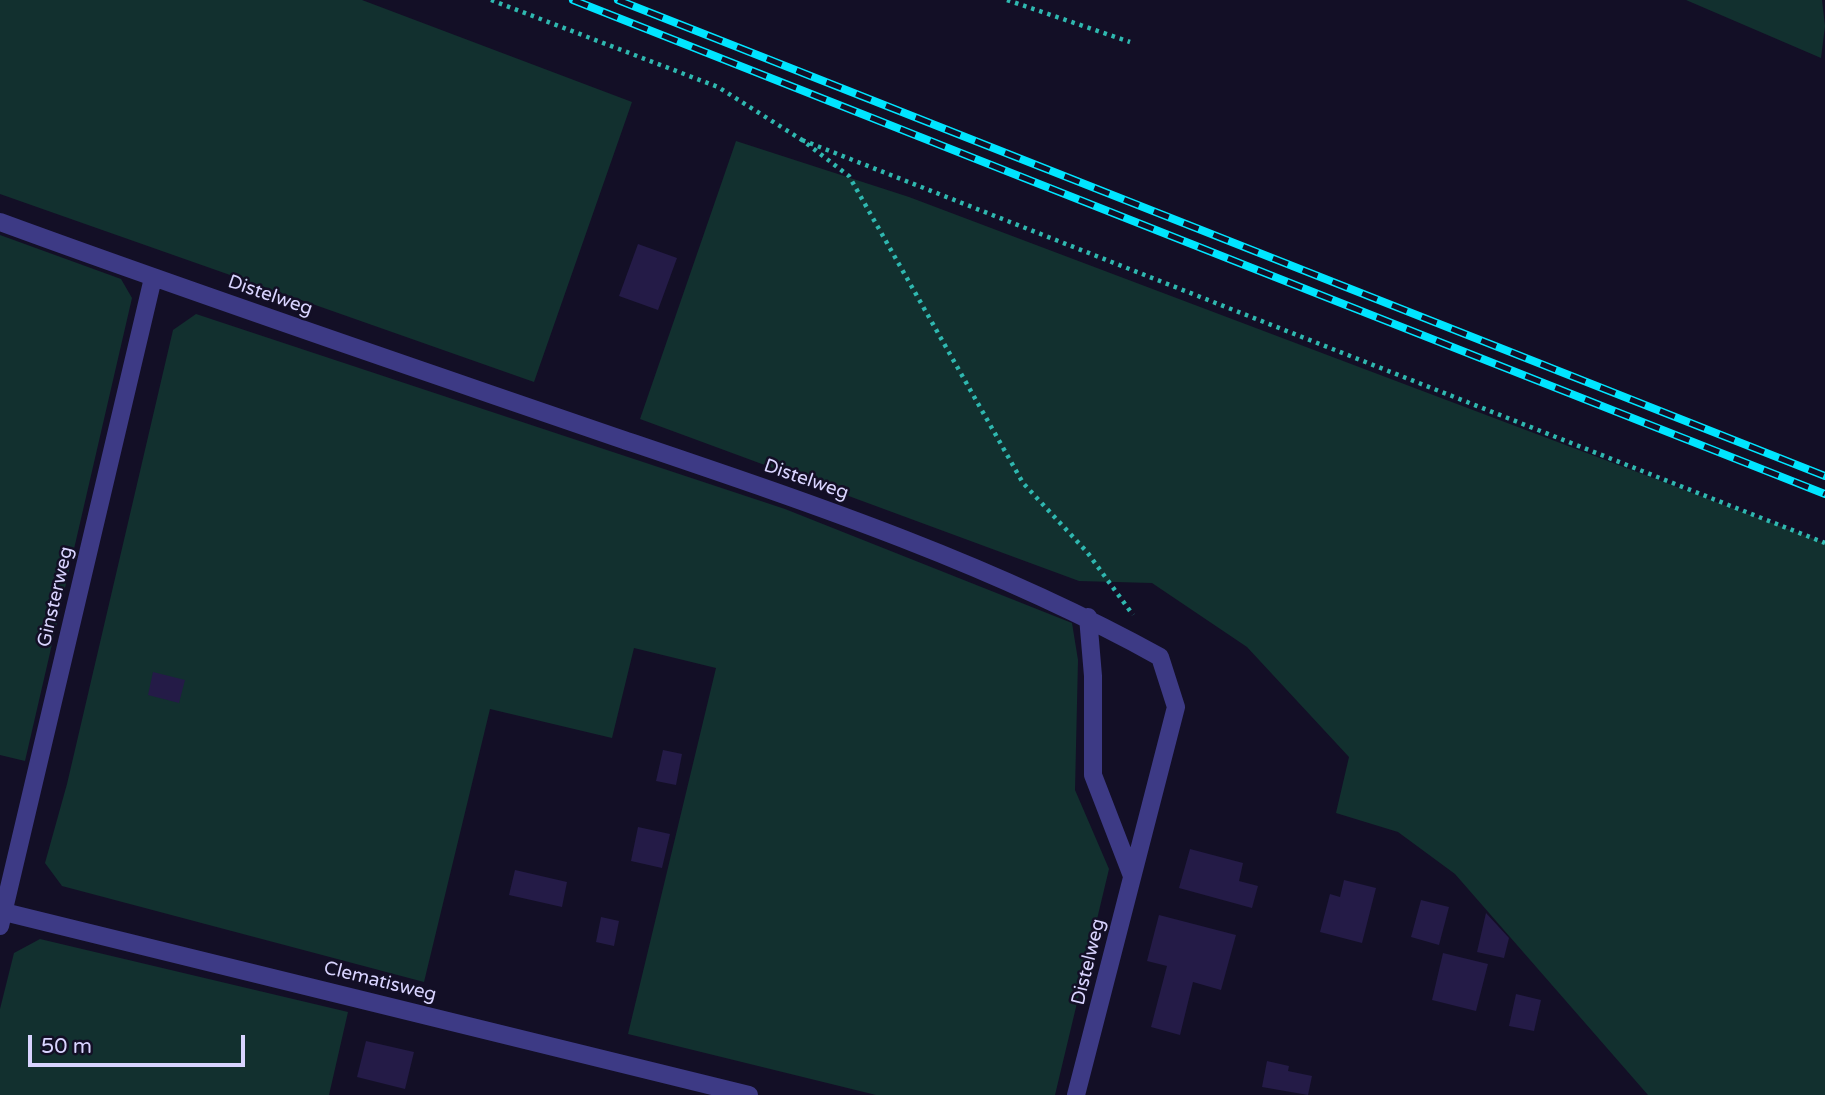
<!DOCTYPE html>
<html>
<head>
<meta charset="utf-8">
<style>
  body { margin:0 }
  #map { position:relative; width:1825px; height:1095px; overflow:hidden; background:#130f26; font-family:"Varela Round",sans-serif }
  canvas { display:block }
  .scale { position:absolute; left:28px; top:1035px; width:217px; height:32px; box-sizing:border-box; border:4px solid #d9d4ff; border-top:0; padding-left:9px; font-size:21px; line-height:24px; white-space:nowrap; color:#d9d4ff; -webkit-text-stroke:5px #130f26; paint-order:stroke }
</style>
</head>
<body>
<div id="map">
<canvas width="1825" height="1095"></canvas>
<div class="scale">50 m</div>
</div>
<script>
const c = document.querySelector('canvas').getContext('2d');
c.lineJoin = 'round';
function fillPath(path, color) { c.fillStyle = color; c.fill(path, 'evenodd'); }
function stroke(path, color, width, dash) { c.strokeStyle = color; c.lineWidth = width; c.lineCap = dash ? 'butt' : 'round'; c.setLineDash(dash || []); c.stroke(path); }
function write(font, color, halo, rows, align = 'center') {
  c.font = font + ' "Varela Round",sans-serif'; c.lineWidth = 5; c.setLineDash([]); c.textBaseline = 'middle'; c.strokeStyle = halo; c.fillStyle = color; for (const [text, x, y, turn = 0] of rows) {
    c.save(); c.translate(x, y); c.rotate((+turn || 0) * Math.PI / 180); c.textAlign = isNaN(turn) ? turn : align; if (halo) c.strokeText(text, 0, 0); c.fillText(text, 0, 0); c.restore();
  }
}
const green = new Path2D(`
  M0,0H362L632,102L534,382L0,194Z
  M1686,0H1822L1825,26L1821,58Z
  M736,141L909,197L1825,543V1095H1648L1455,874L1398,832L1336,813L1349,757L1247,647L1152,583L1079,581L640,419Z
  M0,235L121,279L132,298L25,761L0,755Z
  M196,314L785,509L1072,623L1078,660L1075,790L1109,869L1055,1095H876L628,1034L716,668L634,648L612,738L490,709L424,982L62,886L45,863L67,784L173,330Z
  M40,939L348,1012L329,1095H0V1009L14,953Z`);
const building = new Path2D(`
  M638,244L677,258L658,310L619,296Z
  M153,672L185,680L179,703L148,695Z
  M663,750L682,754L676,785L656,781Z
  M638,827L670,834L662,868L631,861Z
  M1190,849L1243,863L1239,881L1258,886L1252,908L1179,888Z
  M515,870L567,882L562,907L509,895Z
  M1344,880L1376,888L1362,943L1320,932L1330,894L1340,897Z
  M1421,900L1449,907L1439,945L1411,937Z
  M1486,913L1509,938L1504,958L1477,952Z
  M1159,915L1236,935L1221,990L1193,982L1180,1035L1151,1027L1167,966L1147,961Z
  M601,917L619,921L614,946L596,942Z
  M1443,953L1488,964L1476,1011L1432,1000Z
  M1516,994L1541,1000L1534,1031L1509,1026Z
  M366,1041L414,1052L405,1089L357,1077Z
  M1267,1061L1289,1066L1288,1071L1312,1076L1308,1095L1262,1087Z`);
const path = new Path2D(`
  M491,0L718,87L802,140L849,176L1023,483L1087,552L1133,615
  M1007,0L1130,42
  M802,140L1825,543`);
const minor = new Path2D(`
  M0,222C207,298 415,368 624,440C807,502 990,563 1160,657L1176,707L1076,1095
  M1088,617L1093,676V775L1132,876
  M0,911L749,1095
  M0,926L153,278`);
const rail = new Path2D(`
  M573,0L1825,494
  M618,0L1825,476`);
const streetNames = [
  ["Distelweg",270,296,19],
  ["Distelweg",806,480,19],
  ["Ginsterweg",56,597,-77],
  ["Distelweg",1089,962,-76],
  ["Clematisweg",380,982,14]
];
fillPath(green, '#12302f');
fillPath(building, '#241b47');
stroke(path, '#2fb8b0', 4.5, [3.5, 5]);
stroke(minor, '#3d3a85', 18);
stroke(rail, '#00e5ff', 8);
stroke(rail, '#130f26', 5, [16]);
write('19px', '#d9d4ff', '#130f26', streetNames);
</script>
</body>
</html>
